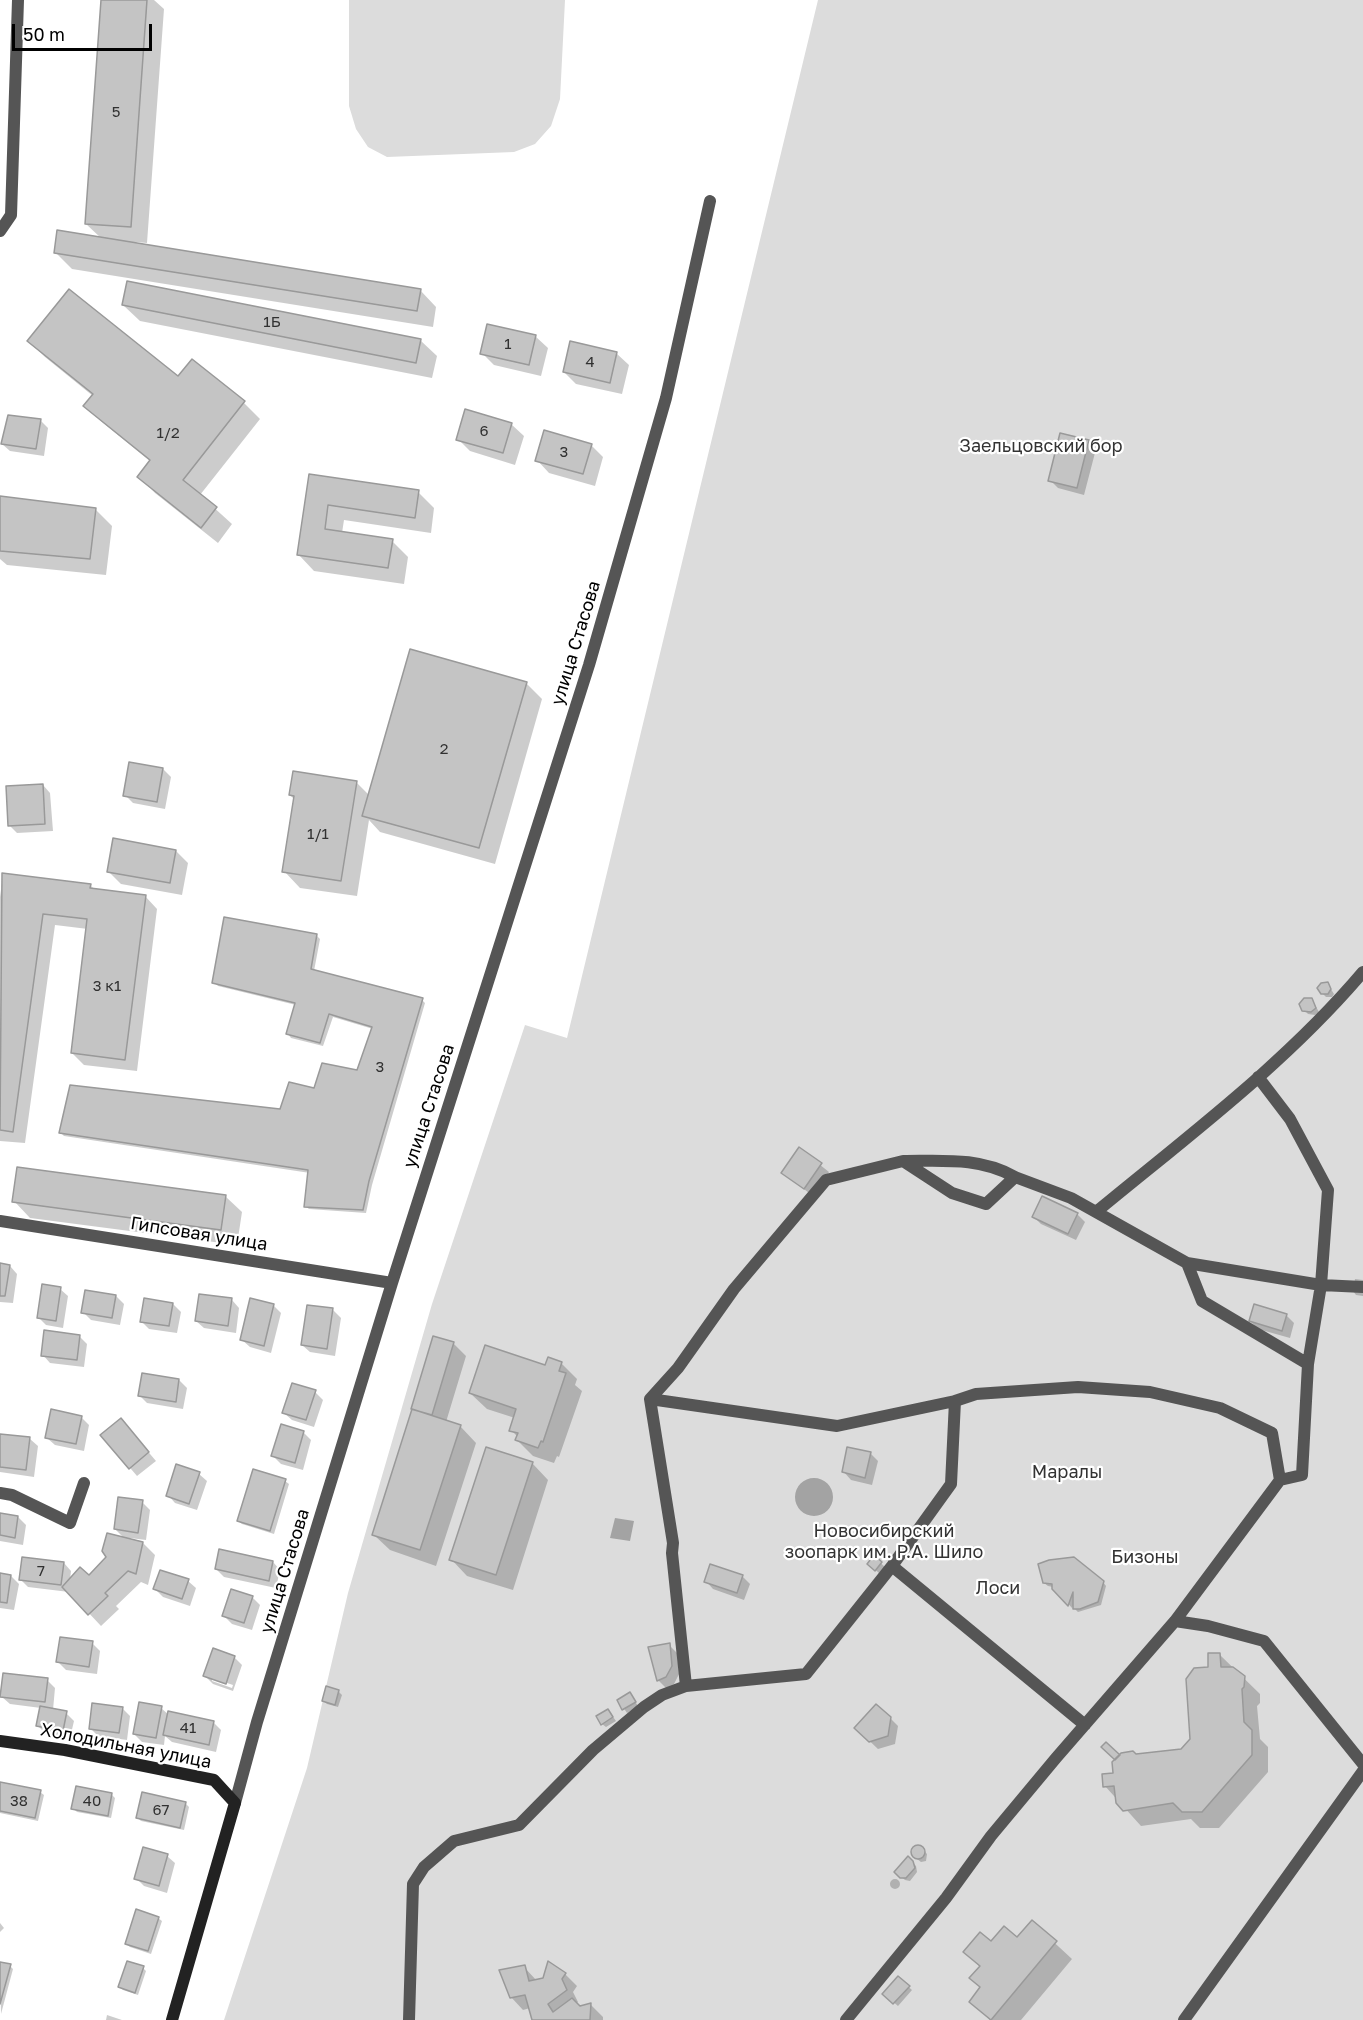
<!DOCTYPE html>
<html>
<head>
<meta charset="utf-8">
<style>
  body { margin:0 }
  #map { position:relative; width:1363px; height:2020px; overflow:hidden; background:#fff; font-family:"Golos Text",sans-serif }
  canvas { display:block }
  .scale { position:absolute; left:12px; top:24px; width:140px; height:27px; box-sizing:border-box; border:3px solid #000; border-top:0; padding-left:8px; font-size:18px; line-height:21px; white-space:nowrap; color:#000; -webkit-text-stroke:4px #fff; paint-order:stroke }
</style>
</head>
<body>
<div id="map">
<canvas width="1363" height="2020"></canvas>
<div class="scale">50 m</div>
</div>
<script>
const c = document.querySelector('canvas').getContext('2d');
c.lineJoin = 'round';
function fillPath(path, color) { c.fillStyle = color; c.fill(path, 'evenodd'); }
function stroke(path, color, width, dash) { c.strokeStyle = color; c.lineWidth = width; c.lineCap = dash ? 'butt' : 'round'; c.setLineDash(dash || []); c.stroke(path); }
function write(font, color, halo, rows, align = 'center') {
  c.font = font + ' "Golos Text",sans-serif'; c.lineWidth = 4.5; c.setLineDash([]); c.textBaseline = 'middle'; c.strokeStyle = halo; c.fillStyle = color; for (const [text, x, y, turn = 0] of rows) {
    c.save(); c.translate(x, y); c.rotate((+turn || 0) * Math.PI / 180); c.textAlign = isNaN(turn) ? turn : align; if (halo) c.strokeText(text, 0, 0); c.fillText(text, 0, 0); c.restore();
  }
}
const green = new Path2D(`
  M349,0H565L560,99L551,126L535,144L514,152L387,157L368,147L356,129L349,106Z
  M818,0H1363V2020H224L307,1768L348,1593L432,1304L525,1025L567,1038Z`);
const water = new Path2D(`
  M795 1497a19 19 0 1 1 38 0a19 19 0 1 1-38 0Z
  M615,1518L634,1521L630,1541L610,1538Z`);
const shadow = new Path2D(`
  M102,0H154L164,9L147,243L136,242V244L420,290L436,307L433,327L72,269L55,252L102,239L86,224Z
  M123,305L420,340L437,356L432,378L140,321Z
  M535,336L548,348L541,376L494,365L482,353Z
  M29,341L179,378L192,361L244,403L260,419L200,495L232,524L218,543L155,493L139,476L151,462L102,422L85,406L93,396L45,357Z
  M616,353L629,365L622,394L576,384L564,372Z
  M40,420L48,428L44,456L10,451L2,444Z
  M511,424L524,436L515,465L470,451L458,439Z
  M1088,441L1096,449L1084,495L1058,488L1050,480Z
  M591,445L603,457L595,486L549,473L537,460Z
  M310,476L418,492L434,508L431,533L344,520L342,533L392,541L408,557L404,584L314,571L298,554Z
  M0,498L95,509L112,526L106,575L7,565L0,559Z
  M526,683L542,699L495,864L380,832L369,820L357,896L300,888L284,871L295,800L290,795L356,782L370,796Z
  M163,769L171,777L165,809L133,803L125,795Z
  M43,785L50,793L53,831L17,833L9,825Z
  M176,851L188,863L182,895L121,884L109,872Z
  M3,875L90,885L95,890L145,896L157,909L137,1071L84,1065L72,1053L88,929L55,925L25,1143L0,1141V897Z
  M317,936L320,939L314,971L422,1000L425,1003L372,1185L366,1213L309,1209L305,1206L310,1173L64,1136L61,1133L281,1111L315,1090L358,1072L373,1029L333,1017L323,1046L291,1038L288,1034L296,1005L218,986L214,982Z
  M1327,983L1334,994L1332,997H1326L1322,993Z
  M1312,1000L1319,1012L1315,1015L1308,1014L1304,1010Z
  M800,1149L829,1172L813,1196L783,1173Z
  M225,1196L242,1212L237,1245L30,1218L14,1201Z
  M1077,1214L1085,1222L1076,1240L1041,1224L1034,1217Z
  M0,1265L10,1266L17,1274L13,1303L0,1302Z
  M1355,1279L1363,1280V1296L1356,1295L1353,1291Z
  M60,1289L68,1296L63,1328L46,1325L38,1317Z
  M116,1296L124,1304L120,1325L91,1320L83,1312Z
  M232,1300L239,1308L236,1333L204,1328L196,1321Z
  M173,1304L181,1312L177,1333L149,1329L141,1321Z
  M273,1305L281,1313L271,1353L250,1347L242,1340Z
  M333,1310L341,1318L335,1356L310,1352L302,1345Z
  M1286,1315L1294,1323L1290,1338L1258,1329L1250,1321Z
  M79,1336L87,1344L84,1367L50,1363L43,1355Z
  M453,1343L466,1356L446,1422L460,1426L476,1443L436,1566L390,1550L373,1534L414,1409Z
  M561,1363L577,1379L575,1385L582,1391L559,1457L557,1456L554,1463L533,1456L517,1440L518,1437L511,1430L515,1418L487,1409L470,1393Z
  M179,1380L187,1388L183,1409L147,1403L139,1395Z
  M315,1392L323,1400L314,1427L292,1420L284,1413Z
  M81,1417L89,1425L84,1451L55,1445L47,1438Z
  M128,1428L156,1461L137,1476L102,1435Z
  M303,1432L311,1440L303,1470L281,1464L273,1456Z
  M0,1435L30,1439L38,1446L34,1477L0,1472Z
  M870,1453L878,1461L872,1485L851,1480L844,1472Z
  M532,1463L548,1480L513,1590L467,1576L451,1559Z
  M199,1474L207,1481L197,1510L175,1503L168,1495Z
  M285,1481L289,1484L274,1534L242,1524L238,1521Z
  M142,1502L150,1510L146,1540L130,1538L129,1540L143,1543L155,1555L148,1585L141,1582L116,1606L119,1609L101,1626L69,1592L28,1587L20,1579L64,1563L71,1571L70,1580L89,1577L125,1539L115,1529Z
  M0,1515L18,1517L26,1525L23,1545L0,1541Z
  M874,1557L885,1567L879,1573L872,1567Z
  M273,1562L280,1570L276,1588L224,1577L216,1569Z
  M0,1575L11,1576L19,1584L14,1610L0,1608Z
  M742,1576L750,1584L744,1600L713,1589L706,1581Z
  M188,1581L196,1588L190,1606L163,1597L155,1589Z
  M1103,1582L1106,1586L1101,1605L1078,1612L1075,1609V1601L1072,1608L1053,1587L1048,1586L1044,1583Z
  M252,1597L260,1605L252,1630L232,1624L224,1616Z
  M92,1643L100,1651L97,1674L66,1670L58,1662Z
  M669,1645L677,1653L679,1674L674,1684L666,1688L658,1680Z
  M1220,1655L1260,1694V1703L1257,1706L1260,1739L1268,1747V1772L1219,1828H1200L1191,1819L1141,1826L1105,1786L1114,1775L1120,1757L1182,1750L1191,1740L1210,1668Z
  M234,1657L242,1665L233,1691L213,1684L205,1676ZM212,1678L233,1685L232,1688L212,1681Z
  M47,1680L55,1688L53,1710L66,1713L74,1721L70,1738L45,1733L37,1725L41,1708L10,1704L2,1697Z
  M327,1688L339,1692L342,1695L338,1707L327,1704L323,1700Z
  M630,1694L638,1706L627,1713L619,1701Z
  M122,1708L130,1716L127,1740L98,1736L90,1728Z
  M161,1708L169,1715L213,1722L221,1730L216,1752L172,1742L165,1736L164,1745L142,1742L134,1734Z
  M608,1710L616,1721L606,1727L602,1724Z
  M890,1718L898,1726L895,1744L878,1749L856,1728Z
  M0,1783L40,1792L44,1795L38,1821L0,1813Z
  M112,1795L115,1798L111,1818L77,1812L73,1808Z
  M185,1803L189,1807L184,1830L141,1821L138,1818Z
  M919,1846L927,1854L926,1861L921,1862L913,1856V1849Z
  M167,1856L175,1863L167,1893L144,1886L136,1878Z
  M908,1858L916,1866L917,1872L910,1881L905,1880L896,1872Z
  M890 1884a5 5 0 1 1 10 0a5 5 0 1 1-10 0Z
  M158,1918L162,1921L151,1954L130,1947L126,1944Z
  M1032,1922L1072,1959L1021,2020H990L971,2001L982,1988L980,1967L965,1952L991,1943L1018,1940Z
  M0,1923L4,1928L0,1932Z
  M0,1963L10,1966L13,1969L1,2014Z
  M524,1967L537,1981L565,1974L577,1986L573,1992L578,2002L576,2004L580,2007L591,2005L603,2017V2020H534L530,2008L523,2010L511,1997Z
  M143,1968L146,1971L138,1995L123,1990L119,1986Z
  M898,1978L912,1990L898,2006L884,1994Z
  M107,2015L122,2020H106Z`);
const building = new Path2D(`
  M101,0H147L131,227L85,224Z
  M57,230L421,289L417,311L54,253Z
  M127,281L421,339L416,363L122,305Z
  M69,289L178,376L192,359L245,401L183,480L217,507L201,528L137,477L150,460L83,406L93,394L27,341Z
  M487,324L536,335L529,365L480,354Z
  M570,341L617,352L610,383L563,372Z
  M465,409L512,423L503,453L456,440Z
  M8,415L41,419L36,449L1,444Z
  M544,430L592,444L583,474L535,461Z
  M1060,433L1089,440L1077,488L1048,481Z
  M309,474L419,490L415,518L328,505L325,529L393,539L388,568L297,555Z
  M0,496L96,508L90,559L0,551Z
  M410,649L527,682L479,848L362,816Z
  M129,762L163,768L157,802L123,796Z
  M293,771L357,781L341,881L282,872L294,796L289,795Z
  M43,784L45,824L8,826L6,786Z
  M113,838L176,850L170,883L107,872Z
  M2,873L91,884L90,888L146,895L125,1060L71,1053L87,919L43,914L13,1132L0,1130Z
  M224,917L317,934L311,969L423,998L369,1181L363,1210L304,1207L308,1170L59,1133L70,1085L280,1109L289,1082L314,1088L322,1063L357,1070L372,1027L329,1014L320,1043L286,1034L295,1003L212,983Z
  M1328,982L1331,989L1328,994H1321L1317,988L1321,983Z
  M1304,998H1312L1316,1008L1311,1012L1302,1011L1299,1004Z
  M799,1147L822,1163L804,1189L781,1173Z
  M17,1167L226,1195L221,1230L12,1202Z
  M1042,1196L1078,1213L1068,1234L1032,1217Z
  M0,1263L10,1265L5,1296H0Z
  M42,1284L61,1287L56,1321L37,1318Z
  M85,1290L116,1295L112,1318L81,1313Z
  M199,1294L232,1298L228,1326L195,1321Z
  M144,1298L173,1303L169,1326L140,1322Z
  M250,1298L274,1304L264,1346L240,1340Z
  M1254,1304L1287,1314L1282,1331L1249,1321Z
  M307,1305L333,1308L327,1349L301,1345Z
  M44,1330L80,1335L77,1360L41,1356Z
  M433,1336L454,1342L432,1415L411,1409Z
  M485,1345L545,1365L548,1357L562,1362L559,1371L566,1373L543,1442L541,1441L538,1448L515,1440L518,1433L509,1431L516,1409L469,1393Z
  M142,1373L179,1379L176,1402L138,1396Z
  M292,1383L316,1390L306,1420L282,1413Z
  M51,1409L82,1416L76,1444L45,1438Z
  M412,1409L461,1425L420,1550L372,1535Z
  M121,1418L149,1452L129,1469L100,1435Z
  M281,1424L304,1431L295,1463L271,1456Z
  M0,1434L30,1437L26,1470L0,1467Z
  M486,1447L533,1462L496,1575L449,1560Z
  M847,1447L871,1452L865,1478L842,1472Z
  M176,1464L200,1472L189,1504L166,1496Z
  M253,1469L286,1479L270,1531L237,1521Z
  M118,1497L143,1500L138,1533L114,1529Z
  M0,1513L18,1516L15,1538L0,1535Z
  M107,1533L143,1542L136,1574L128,1571L105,1593L108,1596L88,1615L62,1587L80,1567L89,1575L106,1557L102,1551Z
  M219,1549L273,1561L269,1581L215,1569Z
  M874,1555L882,1562L875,1571L867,1564Z
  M22,1557L64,1562L61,1585L19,1580Z
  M1074,1557L1104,1581L1098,1602L1080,1609H1073V1592L1068,1606L1052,1589V1584L1043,1583L1038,1564L1049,1560Z
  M710,1564L743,1575L737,1593L704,1582Z
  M160,1570L189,1579L182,1599L153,1589Z
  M0,1573L11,1575L7,1603L0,1602Z
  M231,1589L253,1596L244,1623L222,1616Z
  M60,1637L93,1641L89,1667L56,1662Z
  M670,1643L672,1666L666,1677L657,1681L648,1647Z
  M213,1648L235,1656L226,1684L203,1676Z
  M1208,1653H1220L1221,1667H1233L1245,1676L1244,1687L1242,1689L1244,1722L1252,1730V1755L1202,1812H1182L1173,1803L1123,1811L1116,1803L1114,1786L1103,1787L1102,1774L1113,1773L1112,1762L1121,1753L1133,1751L1136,1754L1181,1749L1190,1739L1186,1679L1194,1668L1208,1667Z
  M3,1673L48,1678L45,1702L0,1697Z
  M326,1686L339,1690L335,1705L322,1701Z
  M630,1692L636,1702L622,1710L617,1700Z
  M139,1702L162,1706L156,1738L133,1734Z
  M92,1703L123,1707L119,1733L89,1729Z
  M876,1704L891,1717L888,1736L869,1742L854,1728Z
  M40,1706L67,1711L63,1731L36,1726Z
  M608,1709L613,1717L601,1725L596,1716Z
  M168,1711L214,1721L209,1745L163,1735Z
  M1106,1742L1120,1755L1115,1760L1101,1747Z
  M0,1782L41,1790L35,1818L0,1811Z
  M76,1786L112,1793L108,1816L71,1809Z
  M142,1792L186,1802L180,1828L136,1818Z
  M911 1852a7 7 0 1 1 14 0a7 7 0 1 1-14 0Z
  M143,1847L168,1854L159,1886L134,1879Z
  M908,1856L913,1861L915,1868L906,1878H900L894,1872Z
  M136,1909L159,1917L148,1951L125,1944Z
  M1032,1920L1057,1941L991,2020L969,2002L980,1987L969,1978L980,1966L963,1952L980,1932L991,1941L1004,1926L1017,1937Z
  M127,1961L144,1966L135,1993L118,1987Z
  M548,1961L566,1973L562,1979L567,1990L548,2004L553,2012L572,1998L580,2006L591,2003L590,2020H532L525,1995L510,1998L499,1970L525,1965L529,1981L543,1978Z
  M0,1962L11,1964L0,2004Z
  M898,1976L910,1986L893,2004L882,1994Z`);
const street = new Path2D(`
  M0,231L11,215L18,0
  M1258,1077L1290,1119L1328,1190L1321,1285L1308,1364
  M1096,1212C1188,1136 1286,1063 1363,972
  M0,1221L392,1283
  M1187,1263L1321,1285L1363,1287
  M650,1399L678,1368L734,1289L826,1180L903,1161L952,1193L986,1204L1015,1177C980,1157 942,1161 903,1161
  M650,1399L837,1426L955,1401
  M650,1399L673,1543L672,1553L686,1686
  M0,1493L12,1495L70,1523L84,1483
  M1175,1621L1208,1626L1264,1641L1363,1764
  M1085,1725L892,1566L951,1484L955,1401L976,1394L1078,1387L1150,1392L1220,1408L1272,1433L1280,1480
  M235,1803L257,1722L392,1283L589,665L666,398L710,201
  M409,2020L413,1884L424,1867L454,1841L519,1825L593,1750L644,1707L662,1695L686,1686L806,1674L892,1566
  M846,2020L946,1898L991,1836L1056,1758L1175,1621L1280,1480L1302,1475L1308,1364L1202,1301L1187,1263L1071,1198L1015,1177
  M1184,2020L1363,1771`);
const secondary = new Path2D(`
  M0,1741L65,1750L214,1780L235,1803L172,2020`);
const numberNames = [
  ["5",116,112],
  ["1Б",272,322],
  ["1",508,344],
  ["4",590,362],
  ["6",484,431],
  ["1/2",168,433],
  ["3",564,452],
  ["2",444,749],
  ["1/1",318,834],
  ["3 к1",107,986],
  ["3",380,1067],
  ["7",41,1571],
  ["41",188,1728],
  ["38",19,1801],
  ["40",92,1801],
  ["67",161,1810]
];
const parkNames = [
  ["Заельцовский бор",1041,446],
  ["Маралы",1067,1472],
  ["Новосибирский",884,1531],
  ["зоопарк им. Р.А. Шило",884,1552],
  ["Бизоны",1145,1557],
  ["Лоси",998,1588]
];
const streetNames = [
  ["улица Стасова",576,643,-73],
  ["улица Стасова",429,1106,-72],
  ["Гипсовая улица",199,1234,9],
  ["улица Стасова",285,1571,-73],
  ["Холодильная улица",126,1746,11]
];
fillPath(green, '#dcdcdc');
fillPath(water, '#a3a3a3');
fillPath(shadow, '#0003');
fillPath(building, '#c4c4c4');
stroke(building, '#999', 1.5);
stroke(street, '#555', 12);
stroke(secondary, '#222', 12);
write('15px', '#313131', null, numberNames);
write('18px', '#333', '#fff', parkNames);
write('18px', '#000', '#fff', streetNames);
</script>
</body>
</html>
